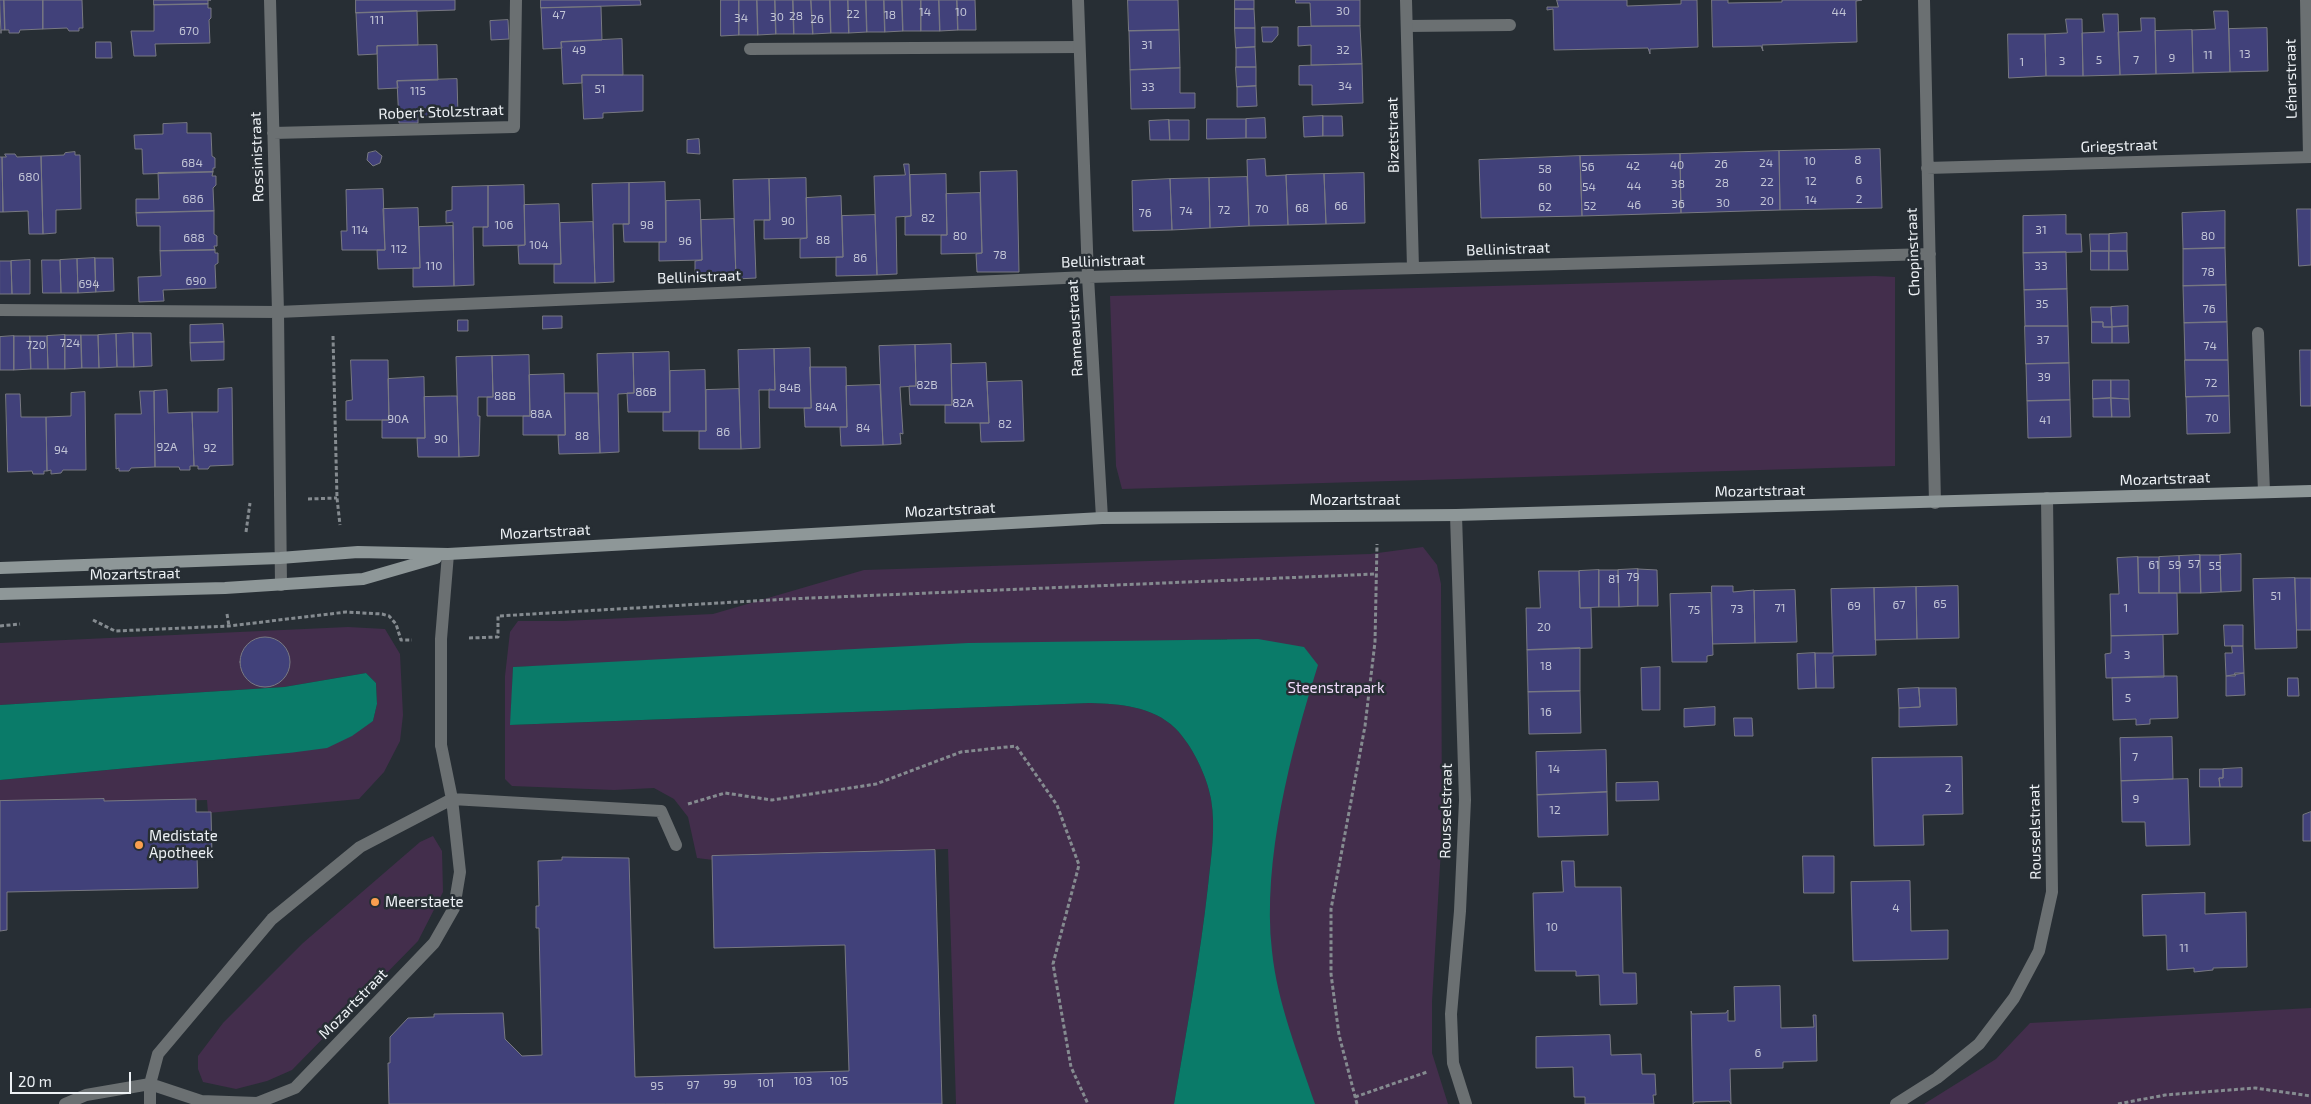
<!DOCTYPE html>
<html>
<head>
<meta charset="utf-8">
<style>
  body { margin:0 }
  #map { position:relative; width:2311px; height:1104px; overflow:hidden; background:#272e34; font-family:"Exo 2",sans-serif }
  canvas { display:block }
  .scale { position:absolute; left:10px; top:1072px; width:121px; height:22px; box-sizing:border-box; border:2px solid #edf1f5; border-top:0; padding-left:6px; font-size:15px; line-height:18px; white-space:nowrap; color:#edf1f5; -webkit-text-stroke:4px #272e34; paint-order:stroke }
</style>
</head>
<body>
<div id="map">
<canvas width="2311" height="1104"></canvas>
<div class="scale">20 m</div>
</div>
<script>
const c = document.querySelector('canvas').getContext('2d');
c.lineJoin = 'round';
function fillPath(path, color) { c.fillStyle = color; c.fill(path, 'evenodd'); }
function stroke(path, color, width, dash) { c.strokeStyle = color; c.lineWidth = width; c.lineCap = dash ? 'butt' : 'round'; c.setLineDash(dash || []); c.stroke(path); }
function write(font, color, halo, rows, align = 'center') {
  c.font = font + ' "Exo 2",sans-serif'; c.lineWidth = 5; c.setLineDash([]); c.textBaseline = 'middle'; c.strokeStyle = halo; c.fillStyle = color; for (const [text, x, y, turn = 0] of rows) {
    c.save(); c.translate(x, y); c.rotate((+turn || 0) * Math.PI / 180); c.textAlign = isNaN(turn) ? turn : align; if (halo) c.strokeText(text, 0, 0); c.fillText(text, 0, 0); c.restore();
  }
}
const green = new Path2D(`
  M1875,276L1895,277V466L1122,489L1116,466L1110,296Z
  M1423,547L1437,565L1441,584L1442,832L1432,1002V1053L1448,1104H1245L1227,639L513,667L511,725L1090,703C1120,704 1152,706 1175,728C1192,745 1207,776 1211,799C1216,828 1211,857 1208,886C1200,959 1186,1032 1174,1104H956L948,849L729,856V862L697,858L688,817L674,799L654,788L614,790L512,786L505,779V676L510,632L518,621H563L713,614L864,570L1370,554Z
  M348,627L385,629L400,654L403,715L400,741L384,772L359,799L208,813L207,800L0,806V780L289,753L373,721L377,704L376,683L366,673L284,687L0,705V643Z
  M433,836L442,851L443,892L418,941L292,1070L267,1081L236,1089L203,1082L198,1069V1056L223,1023L303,943L420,842Z
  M2311,1008V1104H1924L1996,1059L2030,1023Z`);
const water = new Path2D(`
  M1258,639L1304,647L1318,665C1291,751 1262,860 1272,951C1277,1002 1299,1056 1315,1104H1174C1186,1032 1200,959 1208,886C1211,857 1216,828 1211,799C1207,776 1192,745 1175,728C1152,706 1120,704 1090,703L510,725L513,667L968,643Z
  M366,673L376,683L377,704L373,721L352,736L327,748L289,753L0,780V705L284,687Z`);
const building = new Path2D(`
  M0,0H4L5,30H1V33Z
  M4,0H43V29L20,30L19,33H9V30H5Z
  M43,0H82L83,28H79V31H69L67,28L43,29Z
  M154,0H211H208V4L154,5Z
  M356,0H455V10L356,13Z
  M541,0H640L641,5L541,8Z
  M721,0H739V35L721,36Z
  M739,0H757L758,35H739Z
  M757,0H775L776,34L758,35Z
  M775,0H793L794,34H776Z
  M793,0H811L813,34H794Z
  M811,0H830L831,33L813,34Z
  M830,0H848L849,33H831Z
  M848,0H866L867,32L849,33Z
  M866,0H884L885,32H867Z
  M884,0H902L903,31L885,32Z
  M902,0H921V31H903Z
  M921,0H939L940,31H921Z
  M939,0H957L958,30L940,31Z
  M957,0H975L976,30H958Z
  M1128,0H1178L1179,30L1129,31Z
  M1235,0H1254V9H1235Z
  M1296,0H1360V26H1311L1310,3H1296Z
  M1557,0H1627V6L1681,4V0H1697L1698,47L1650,49V54L1648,48L1554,50L1553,9L1547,10V7H1558Z
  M1712,0H1728V3L1782,2V0H1862L1856,1L1857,42L1762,45L1763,51L1761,46L1713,47Z
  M208,4V8H211V18L209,20L210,43L155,44L156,56H134L131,31H154V5Z
  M601,7L602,40L561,42L562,48L543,49L541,8Z
  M1235,9H1254L1255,28H1235Z
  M417,11L418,45L377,46V54L358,55L356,13Z
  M2214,11H2228L2230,72L2193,73L2192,30L2215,29Z
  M2103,14H2118L2120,75L2083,76L2082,33L2104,32Z
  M2141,18H2155L2156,74L2120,75L2118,32L2141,31Z
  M2066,19H2082L2083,76H2046L2045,34L2067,33Z
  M508,20L509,39L491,40L490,21Z
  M1360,26L1362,64L1311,65V45L1298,46V27Z
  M1262,27H1278V35L1272,42H1263Z
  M1235,28H1255V47L1236,48Z
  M2267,28L2268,71L2230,72L2229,29Z
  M1179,30L1180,68L1130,70L1129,31Z
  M2192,30L2193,73L2156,74L2155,31Z
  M2008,34H2045L2046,76L2009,78Z
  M622,39L623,75H582V83L563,84L561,42Z
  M96,42H111L112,58H96Z
  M437,45L438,80L397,81L398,88L378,89L377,46Z
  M1255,47L1256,67H1236V48Z
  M1362,64L1363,103L1312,105V85H1299V66Z
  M1236,67H1256V86L1237,87Z
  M1180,68V93H1195V108L1131,109L1130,70Z
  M582,75H643V111L603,113V118L584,119Z
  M457,79L458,116L418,117V123H399L397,81Z
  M1256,86L1257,106L1237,107V87Z
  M1323,116V136L1304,137L1303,117Z
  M1323,116H1342L1343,136H1323Z
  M1265,118L1266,138H1246V119Z
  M1207,119H1246V138L1207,139Z
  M1169,120H1189V140H1170Z
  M1169,120L1170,140H1150L1149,121Z
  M187,123V133H211L212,156L215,158V168H213V172L143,174L142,149H135L134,135L163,134V124Z
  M699,139L700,154L687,153V140Z
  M1880,149L1882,208L1780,210L1779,151Z
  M376,151L382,156L380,163L373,166L367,160L368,153Z
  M1779,151L1780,210L1681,213L1680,154Z
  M75,152V155H80L81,209L56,210V233L43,234L41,156L64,155L65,153Z
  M5,154H15L17,157L41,156L43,234H29L28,211L3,212L2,157H6Z
  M1680,154L1681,213L1582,216L1580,156Z
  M1580,156L1582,216L1481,218L1479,160Z
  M0,157H2L3,212H0Z
  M1265,159L1266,176L1286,175L1288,225L1249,226L1247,160Z
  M904,164H909L911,216L896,217L897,274L877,275L874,176L905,175Z
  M1017,171L1019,272H977L976,254L982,253L980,172Z
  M213,172L212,176H216V185L213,188L214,211L136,213V199H159L158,173Z
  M1364,173L1365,223L1326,224L1324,174Z
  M946,174L947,235H905V217L911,216L910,175Z
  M1324,174L1326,224L1288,225L1286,175Z
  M1247,177L1249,226L1210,228L1209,178Z
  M806,178L807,238L764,239V220H770L769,179Z
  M1209,178L1210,228L1172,230L1170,179Z
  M769,179L770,220H754L756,278L736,279L733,180Z
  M1170,179L1172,230L1133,231L1132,181Z
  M665,182L666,242H624L623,224H629V183Z
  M629,183V224H613L614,282L595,283L592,184Z
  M524,185L525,245L483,246V227H488V186Z
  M488,186V227H473L474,285L454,286L453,222L446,223V211L452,210V187Z
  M383,189L385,250H342L341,231H347L346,190Z
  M980,193L982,253L941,254V235H947L946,194Z
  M841,196L843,257L800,258V239L807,238L806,198Z
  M700,200L702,260L659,261V242H666V201Z
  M559,204L561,264H519L518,246L525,245L524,205Z
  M418,208L420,268L378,269L377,250H385L383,209Z
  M2297,209H2311V265L2299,266Z
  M214,211V234L217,236V246H214L215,250L160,251V226H137L136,213Z
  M2225,211V248L2183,249L2182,213Z
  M875,215L877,275L836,276V257H843L842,216Z
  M2066,215V234H2081L2082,252L2023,253V216Z
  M734,219L736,279L695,280V261L702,260L701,220Z
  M593,222L595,283H554V264H561L560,223Z
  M453,226L454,286L413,287V268H420L419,227Z
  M2127,233V251H2109V234Z
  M2090,234H2109V251H2091Z
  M2225,248L2226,285L2183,286V249Z
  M215,250V253H218V263L215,265L216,288L163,290L164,301L139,302L138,277L161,276L160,251Z
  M2091,251H2109V270H2091Z
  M2109,251H2127L2128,270H2109Z
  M2066,252L2067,289L2024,290L2023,253Z
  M95,258H113L114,291L96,292Z
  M95,258L96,292L78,293L77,259Z
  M77,259L78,293H61L60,260Z
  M30,260V294H12L11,261Z
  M42,260H60L61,293H43Z
  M0,261H11L12,294H0Z
  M2226,285L2227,322L2184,323L2183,286Z
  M2067,289L2068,326H2025L2024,290Z
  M2128,306V326L2112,327L2111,307Z
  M2091,307H2111L2112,327H2103V322H2092Z
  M543,316H562V328L543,329Z
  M458,320H468V331H458Z
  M2092,322H2103V327H2112V343H2092Z
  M2227,322L2228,360H2185L2184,323Z
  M223,324L224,342L190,343V325Z
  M2025,326H2068L2069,363L2026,364Z
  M2128,326L2129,343H2112V327Z
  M133,333L134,367H117L116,334Z
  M133,333H151L152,366L134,367Z
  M116,334L117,367L99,368L98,335Z
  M65,335V369H48L47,336Z
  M65,335H81L82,368L65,369Z
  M81,335H98L99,368H82Z
  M14,336H30L31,369L14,370Z
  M14,336V370H0V337Z
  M30,336H47L48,369H31Z
  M224,342V360L191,361L190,343Z
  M951,344L952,405H910L909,386H916L915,345Z
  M915,345L916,386L900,387L903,434L900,433L901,444L883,445L879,346Z
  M810,348L811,408H769V389L775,390L774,349Z
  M774,349L775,390H759L760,448L741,449L738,350Z
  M2300,350H2311V406H2301Z
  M669,352L670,412H628L627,393H634L633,353Z
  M633,353L634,393L618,394L619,452L600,453L597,354Z
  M529,355L530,416H487V397H493L492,356Z
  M492,356L493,397H478V416H480L479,456L459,457L456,357Z
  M351,360H388L389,420H346V401L352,400Z
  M2185,360H2228L2229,396L2186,397Z
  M986,363L989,423H945V405H952L951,364Z
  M2069,363L2070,400L2027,401L2026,364Z
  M810,367H846L847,427H805L804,408H811Z
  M705,370L706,431H663V412H670V371Z
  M564,374L565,435H523V416H530L529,375Z
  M424,377L425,438H382V420H389L388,379Z
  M2093,380H2111V398L2093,399Z
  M2111,380H2129V399L2111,398Z
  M1022,381L1024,441L981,442L980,423H989L987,382Z
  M880,385L883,445L841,446L840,427H847L846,386Z
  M232,388L233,465L210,466L208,469H198V466H194L192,412H218V389Z
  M739,389L741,449H699V431H706V390Z
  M167,390L168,413L192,412L194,466H190V470H180L179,467H155L154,391Z
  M140,391H154L155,467L131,468L129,471H119V468L116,469L115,414H141Z
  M85,392L86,470H63L61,473L51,474V470L47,471L46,417L71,416V393Z
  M565,393H598L600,453L559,454L558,435H565Z
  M6,394H20L21,417H46L47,471H44V474H33L32,471L8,472Z
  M451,396H457L459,457H418L417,438H425L424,397Z
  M2229,396L2230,433L2187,434L2186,397Z
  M2111,398L2129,399L2130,417H2112Z
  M2111,398L2112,417H2093V399Z
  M2070,400L2071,437L2028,438L2027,401Z
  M2241,554V591L2221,592L2220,555Z
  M2200,555H2220L2221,592L2201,593Z
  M2200,555L2201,593H2180L2179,556Z
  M2179,556L2180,593H2159V557Z
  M2138,557H2159V593H2139Z
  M2138,557L2139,593H2177L2178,634L2111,636L2110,594H2119L2117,558Z
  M1638,569V606L1619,607L1618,570Z
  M1638,569L1657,570L1658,606H1638Z
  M1599,570H1618L1619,607H1599Z
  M1599,570V607L1580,608L1579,571Z
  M1539,571H1579L1580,608H1591L1592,648L1527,650L1526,608H1540Z
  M2295,578H2311V630H2297Z
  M2295,578L2297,648L2255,649L2253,579Z
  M1712,586H1733V592L1754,590L1755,643L1713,644Z
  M1958,586L1959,638L1917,639L1916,587Z
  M1916,587L1917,639L1875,640L1874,588Z
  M1874,588L1876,655L1833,656L1834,688H1816L1815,653H1833L1831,589Z
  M1795,590L1797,642L1755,643L1754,591Z
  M1711,593L1713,655L1707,656V662H1672L1670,594Z
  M2224,625H2243V646H2225Z
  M2163,635L2164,677L2106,678L2105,654L2111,653V636Z
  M240 662a25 25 0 1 1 50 0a25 25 0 1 1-50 0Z
  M2232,646H2243L2244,673L2226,676L2225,653H2232Z
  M1580,648V691L1528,692L1527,650Z
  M1815,653L1816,688L1798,689L1797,654Z
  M1660,667V710H1642L1641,668Z
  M2235,673H2244L2245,695L2226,696V676H2235Z
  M2164,676H2177L2178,718L2150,719V724L2136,725V719L2113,720L2112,678Z
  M2288,678H2298L2299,696H2288Z
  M1919,688L1920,707L1899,708L1898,689Z
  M1919,688H1956L1957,725L1899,727V708L1920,707Z
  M1580,691L1581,733L1529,734L1528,692Z
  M1715,707V725L1684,727V709Z
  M1734,718H1752L1753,736H1735Z
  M2172,737L2173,779L2121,781L2120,738Z
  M1606,750L1607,792L1537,795L1536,752Z
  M1962,757L1963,814L1923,815L1924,845L1874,846L1872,758Z
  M2242,768V787H2220L2219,778H2223V769Z
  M2200,769H2223V778H2219L2220,787H2200Z
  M2188,779L2190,845L2146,846L2145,822H2122L2121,781Z
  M1658,782L1659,800L1616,801V783Z
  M1607,792L1608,835L1538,837L1537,795Z
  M104,799V801L196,799V812H211L212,855L197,856L198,888L7,892V930L0,931V801Z
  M2311,812V841H2303V815Z
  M935,850L942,1104H389L388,1063H390V1037L408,1018L434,1017V1014L503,1013L505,1039L522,1056L542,1055L539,928H536V906H539L538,861L562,860V857L629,858L635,1077L849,1071L845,945L714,948L712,856Z
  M1803,856H1834V893H1804Z
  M1562,861H1574L1575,887H1621L1623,973H1636L1637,1004L1600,1005L1599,975L1576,976V971H1535L1533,893L1563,892Z
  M1910,881L1911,931L1948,930V959L1853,961L1851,882Z
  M2205,893V914L2246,912L2247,967L2213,968V970L2194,972V968L2167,970L2166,935L2143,936L2142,895Z
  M1780,986L1781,1028L1814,1027L1813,1015H1816L1817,1061L1783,1062V1068L1730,1069L1731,1104L1729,1101L1695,1102L1693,1104L1691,1011L1692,1014L1726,1013L1728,1010V1021H1735L1734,987Z
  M1610,1035L1611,1055L1641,1054L1642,1074H1655L1656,1095H1653L1654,1104H1585V1097H1574L1573,1067L1536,1068V1037Z`);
const path = new Path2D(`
  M333,336L337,498L340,525
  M308,499L337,498
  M246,532L250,503
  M227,614L229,626
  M93,620L115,631L229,626L346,612L382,614L389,616L396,624L401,640H412
  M0,626L20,624
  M469,638L498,637V616L788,599L1376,574
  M688,804L725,793L772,800L876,784L961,752L1016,746L1057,805L1079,865L1053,964L1071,1067L1088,1104
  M1355,1097L1427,1072
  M1357,1104L1339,1035L1331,974V909L1365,726L1375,642L1377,544
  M2118,1104L2165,1095L2255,1088L2311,1096`);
const lane = new Path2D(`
  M1407,26L1510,25
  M750,49L1079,47
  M2258,333L2264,492
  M452,799L661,811L676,845
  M65,1104L86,1095L150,1084L201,1101L257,1103L295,1088L434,943L454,908L460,872L452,799L441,745
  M150,1104V1084L158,1054L272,919L360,847L452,799`);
const street = new Path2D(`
  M1078,0L1088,277L1102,518
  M1406,0L1413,268
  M1924,0L1935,503
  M2306,0L2309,157
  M273,133L514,127L516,0
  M1927,168L2311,157
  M0,310L278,312L270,0
  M1456,515L1465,800L1460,911L1451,1014L1453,1063L1466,1104
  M281,585L278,312L1088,277L1930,254
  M441,745V639L448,554
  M1896,1104L1937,1078L1979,1044L2014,998L2039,951L2052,892L2047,498`);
const secondary = new Path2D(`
  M0,568L280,558L358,552L448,554L1102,518L1456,515L2311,491
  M0,594L225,588L363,579L436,558`);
const markers = [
  [139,845,5,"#fa9f4f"],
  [375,902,5,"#fa9f4f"]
];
const numberNames = [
  ["30",1343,11],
  ["14",925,12],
  ["10",961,12],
  ["44",1839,12],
  ["22",853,14],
  ["47",559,15],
  ["18",890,15],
  ["28",796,16],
  ["30",777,17],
  ["34",741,18],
  ["26",817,19],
  ["111",377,20],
  ["670",189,31],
  ["31",1147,45],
  ["49",579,50],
  ["32",1343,50],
  ["13",2245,54],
  ["11",2208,55],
  ["9",2172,58],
  ["5",2099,60],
  ["7",2136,60],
  ["3",2062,61],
  ["1",2022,62],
  ["34",1345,86],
  ["33",1148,87],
  ["51",600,89],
  ["115",418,91],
  ["8",1858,160],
  ["10",1810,161],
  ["684",192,163],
  ["24",1766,163],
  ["26",1721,164],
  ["40",1677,165],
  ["42",1633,166],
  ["56",1588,167],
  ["58",1545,169],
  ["680",29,177],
  ["6",1859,180],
  ["12",1811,181],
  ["22",1767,182],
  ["28",1722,183],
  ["38",1678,184],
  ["44",1634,186],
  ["60",1545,187],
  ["54",1589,187],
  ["686",193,199],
  ["2",1859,199],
  ["14",1811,200],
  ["20",1767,201],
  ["30",1723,203],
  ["36",1678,204],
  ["46",1634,205],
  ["66",1341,206],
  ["52",1590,206],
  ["62",1545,207],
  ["68",1302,208],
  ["70",1262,209],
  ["72",1224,210],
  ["74",1186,211],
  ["76",1145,213],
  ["82",928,218],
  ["90",788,221],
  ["106",504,225],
  ["98",647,225],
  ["114",360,230],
  ["31",2041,230],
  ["80",960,236],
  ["80",2208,236],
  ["688",194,238],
  ["88",823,240],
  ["96",685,241],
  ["104",539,245],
  ["112",399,249],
  ["78",1000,255],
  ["86",860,258],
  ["110",434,266],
  ["33",2041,266],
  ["78",2208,272],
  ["690",196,281],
  ["694",89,284],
  ["35",2042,304],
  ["76",2209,309],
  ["37",2043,340],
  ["724",70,343],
  ["720",36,345],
  ["74",2210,346],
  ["39",2044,377],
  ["72",2211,383],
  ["82B",927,385],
  ["84B",790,388],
  ["86B",646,392],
  ["88B",505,396],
  ["82A",963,403],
  ["84A",826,407],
  ["88A",541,414],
  ["70",2212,418],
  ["90A",398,419],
  ["41",2045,420],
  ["82",1005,424],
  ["84",863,428],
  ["86",723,432],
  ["88",582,436],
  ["90",441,439],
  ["92A",167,447],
  ["92",210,448],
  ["94",61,450],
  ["57",2194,564],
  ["61",2154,565],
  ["59",2175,565],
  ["55",2215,566],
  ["79",1633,577],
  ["81",1614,579],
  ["51",2276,596],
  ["65",1940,604],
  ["67",1899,605],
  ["69",1854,606],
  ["71",1780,608],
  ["1",2126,608],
  ["73",1737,609],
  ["75",1694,610],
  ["20",1544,627],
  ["3",2127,655],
  ["18",1546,666],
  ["5",2128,698],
  ["16",1546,712],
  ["7",2135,757],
  ["14",1554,769],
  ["2",1948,788],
  ["9",2136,799],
  ["12",1555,810],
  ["4",1896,908],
  ["10",1552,927],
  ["11",2184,948],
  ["6",1758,1053],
  ["103",803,1081],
  ["105",839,1081],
  ["101",766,1083],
  ["99",730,1084],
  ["97",693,1085],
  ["95",657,1086]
];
const streetNames = [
  ["Léharstraat",2291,79,-91],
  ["Robert Stolzstraat",441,112,-2],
  ["Bizetstraat",1393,135,-91],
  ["Griegstraat",2119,146,-2],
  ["Rossinistraat",257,157,-92],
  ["Bellinistraat",1508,249,-2],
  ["Chopinstraat",1913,252,-92],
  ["Bellinistraat",1103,261,-2],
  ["Bellinistraat",699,277,-2],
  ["Rameaustraat",1075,328,-93],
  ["Mozartstraat",2165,479,-2],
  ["Mozartstraat",1760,491,-1],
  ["Mozartstraat",1355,500],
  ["Mozartstraat",950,510,-3],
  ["Mozartstraat",545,532,-3],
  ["Mozartstraat",135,574,-1],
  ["Rousselstraat",1446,811,-89],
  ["Rousselstraat",2035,832,-91],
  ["Mozartstraat",353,1004,-46]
];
const parkNames = [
  ["Steenstrapark",1336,688]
];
const poiNames = [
  ["Medistate",149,836],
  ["Apotheek",149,853],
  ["Meerstaete",385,902]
];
fillPath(green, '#432e4c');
fillPath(water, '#0a7b69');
fillPath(building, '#41417a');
stroke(building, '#787982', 1);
stroke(path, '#858b90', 3, [4, 2.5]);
stroke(lane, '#6b7072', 12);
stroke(street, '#6b7072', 12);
stroke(secondary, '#8e9798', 12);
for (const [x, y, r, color] of markers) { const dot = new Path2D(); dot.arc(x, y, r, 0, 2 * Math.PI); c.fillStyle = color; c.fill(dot); stroke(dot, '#272e34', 2); }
write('12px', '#c2c5d6', null, numberNames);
write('15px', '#edf1f5', '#272e34', streetNames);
write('15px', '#f1dbfb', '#272e34', parkNames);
write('15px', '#edf1f5', '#272e34', poiNames, 'left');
</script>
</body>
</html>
